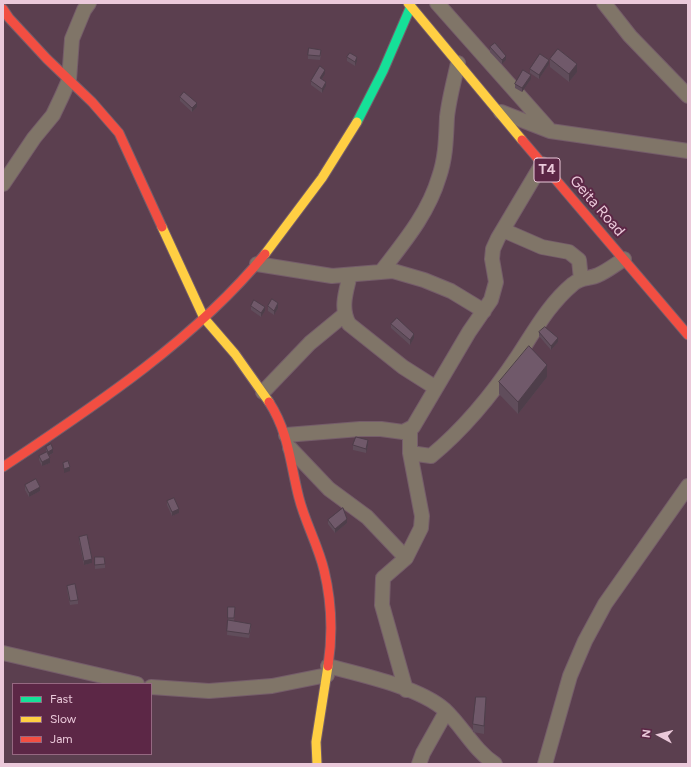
<!DOCTYPE html>
<html>
<head>
<meta charset="utf-8">
<style>
  body { margin:0 }
  #map { position:relative; width:691px; height:767px; overflow:hidden; background:#5b3f4f; font-family:Figtree,sans-serif }
  canvas { display:block }
  .frame { position:absolute; inset:0; border:4px solid #ebc9da; pointer-events:none }
  .legend { position:absolute; left:12px; top:683px; width:140px; height:72px; box-sizing:border-box; background:#5c2746; border:1px solid #956881; margin:0; padding:5px 7px; list-style:none; font-size:12px; color:#ebc9da }
  .legend li { display:flex; align-items:center; gap:8px; height:20px }
  .legend b { width:20px; border:1px solid #956881 }
  .north { position:absolute; left:639px; top:715px; width:40px; height:40px; -webkit-text-stroke:3px #5c2746; paint-order:stroke; rotate:277deg; font-size:11px; font-weight:700; line-height:16px; text-align:center; color:#ebc9da }
  .north::after { content:''; display:block; margin:auto; width:14px; height:18px; background:#ebc9da; clip-path:polygon(50% 0,100% 100%,50% 72%,0 100%) }
</style>
</head>
<body>
<div id="map">
<canvas width="691" height="767"></canvas>
<div class="frame"></div>
<ul class="legend">
<li><b style="height:5px;background:#16e098"></b>Fast</li>
<li><b style="height:5px;background:#ffcf43"></b>Slow</li>
<li><b style="height:5px;background:#f24e42"></b>Jam</li>
</ul>
<div class="north">N</div>
</div>
<script>
const c = document.querySelector('canvas').getContext('2d');
c.lineJoin = 'round';
function stroke(path, color, width, dash) { c.strokeStyle = color; c.lineWidth = width; c.lineCap = dash ? 'butt' : 'round'; c.setLineDash(dash || []); c.stroke(path); }
function fillPath(path, color) { c.fillStyle = color; c.fill(path, 'evenodd'); }
function write(font, color, halo, rows, align = 'center') {
  c.font = font + ' Figtree,sans-serif'; c.lineWidth = 4; c.setLineDash([]); c.textBaseline = 'middle'; c.strokeStyle = halo; c.fillStyle = color; for (const [text, x, y, turn = 0] of rows) {
    c.save(); c.translate(x, y); c.rotate((+turn || 0) * Math.PI / 180); c.textAlign = isNaN(turn) ? turn : align; if (halo) c.strokeText(text, 0, 0); c.fillText(text, 0, 0); c.restore();
  }
}
const street = new Path2D(`
  M437,3L548,128
  M604,3L630,36L688,96
  M501,112L550,131L688,151
  M3,184L34,138L53,115L62,96L69,80L72,39L84,10L89,3
  M503,230L542,247L569,252L579,260L581,279
  M257,264L332,276L393,271L424,280L451,291L484,311
  M381,272C404,242 428,214 439,177C446,157 446,137 447,117C449,99 454,81 458,63
  M350,275C346,292 340,308 349,324L403,367L436,388
  M263,392L310,343L344,315
  M286,435L360,429H381L403,432L413,427L469,332L491,300L496,282L492,259L493,249L498,238L542,164
  M290,448L329,489L367,517L406,558
  M410,453L431,456C465,428 494,392 518,356C535,330 549,304 573,284C581,277 590,279 598,275C607,271 616,264 624,259
  M3,653L137,684
  M328,666C362,675 419,687 445,710C463,727 474,750 495,764
  M151,687L209,691L272,686L327,675
  M406,690L382,605L383,578L406,558L421,528L422,516L410,453V429
  M419,764L423,753L446,712
  M545,764L570,676L585,641L605,604L688,486`);
const fast = new Path2D(`
  M357,122L383,71L411,6`);
const slow = new Path2D(`
  M408,3L522,140
  M162,227L204,318L235,354L269,402
  M265,254L322,178L357,122
  M317,764L316,742L328,666`);
const jam = new Path2D(`
  M3,9L9,18L47,59L92,102L119,133L162,227
  M522,140L688,335
  M269,402C289,433 290,463 299,498C305,522 318,545 324,570C332,603 333,633 328,666
  M3,467C93,407 196,339 265,254`);
const wall = new Path2D(`
  M490,47L506,60L502,64L490,52Z
  M321,54L320,60L308,59V55Z
  M347,57L357,61L355,66L347,61Z
  M550,59L577,72L569,82L550,67Z
  M549,64L539,79L530,73V69Z
  M325,74L322,79L326,86L322,93L311,85V81Z
  M531,79L522,92L515,88V84Z
  M180,97L197,107L192,112L180,101Z
  M251,306L265,311L261,317L251,310Z
  M268,306L278,308L274,315L268,311Z
  M391,324L414,338L410,345L391,328Z
  M539,332L558,342L551,350L539,336Z
  M547,377L518,414L499,394V382Z
  M353,445H368L366,453L353,450Z
  M46,447L53,453L49,456L50,463L42,466L39,460V456L46,452Z
  M25,485L40,491L29,497L25,490Z
  M167,501L179,513L172,516L167,505Z
  M328,520L347,523L335,533L328,524Z
  M79,537L92,563L84,565L79,541Z
  M95,557L105,564V568L95,569Z
  M67,586L78,600V604L70,605L67,590Z
  M235,612L234,621L251,628L249,638L227,635L228,618Z
  M486,705L484,734L473,732V724Z`);
const shadedWall = new Path2D(`
  M506,56V60L502,64V60Z
  M357,57V61L355,66V62Z
  M549,60V64L539,79V75Z
  M577,64V72L569,82V74Z
  M325,70V74L320,82V78Z
  M531,75V79L522,92V88Z
  M326,82V86L322,93V89Z
  M197,103V107L192,112V108Z
  M278,303V308L274,315V311Z
  M265,307V311L261,317V313Z
  M414,334V338L410,345V340Z
  M558,338V342L551,350V346Z
  M547,365V377L518,414V402Z
  M368,440V445L366,453V449Z
  M53,449V453L48,456V452Z
  M50,458V463L42,466V462Z
  M70,467V471L64,473V469Z
  M40,487V491L29,497V493Z
  M179,509V513L172,516V512Z
  M347,519V523L335,533V529Z
  M92,559V563L84,565V561Z
  M486,697V705L484,734V726Z`);
const building = new Path2D(`
  M495,43L506,56L502,60L490,47Z
  M309,48L321,50L320,56L308,55Z
  M558,49L577,64L569,74L550,59Z
  M350,53L357,57L355,62L347,57Z
  M540,54L549,60L539,75L530,69Z
  M320,66L325,70L320,78L326,82L322,89L311,81Z
  M523,70L531,75L522,88L515,84Z
  M184,92L197,103L192,108L180,97Z
  M272,299L278,303L274,311L268,306Z
  M254,300L265,307L261,313L251,306Z
  M397,318L414,334L410,340L391,324Z
  M545,327L558,338L551,346L539,332Z
  M529,346L547,365L518,402L499,382Z
  M356,437L368,440L366,449L353,445Z
  M51,444L53,449L48,452L46,447Z
  M47,452L50,458L42,462L39,456Z
  M68,461L70,467L64,469L63,463Z
  M36,479L40,487L29,493L25,485Z
  M174,498L179,509L172,512L167,501Z
  M343,508L347,519L335,529L328,520Z
  M87,535L92,559L84,561L79,537Z
  M95,557H104L105,564L95,565Z
  M75,584L78,600L70,601L67,586Z
  M228,607H235L234,618H228Z
  M228,620L251,624L249,634L227,631Z
  M476,697H486L484,726L473,724Z`);
const shields = [
  [547,170,26]
];
const shieldNames = [
  ["T4",547,170]
];
const streetNames = [
  ["Geita Road",597,206,49]
];
stroke(street, '#755d6a', 16);
stroke(fast, '#755d6a', 11);
stroke(slow, '#755d6a', 11);
stroke(jam, '#755d6a', 11);
stroke(street, '#807568', 14);
stroke(fast, '#16e098', 9);
stroke(slow, '#ffcf43', 9);
stroke(jam, '#f24e42', 9);
fillPath(wall, '#604d5b');
fillPath(shadedWall, '#4e3e4a');
fillPath(building, '#70596a');
stroke(building, '#4e3e4a', 1);
for (const [x, y, w] of shields) { const box = new Path2D(); box.roundRect(x - w / 2, y - 12, w, 24, 3); c.fillStyle = '#5c2746'; c.fill(box); stroke(box, '#ebc9da', 1); }
write('bold 14px', '#ebc9da', null, shieldNames);
write('15px', '#ebc9da', '#5c2746', streetNames);
</script>
</body>
</html>
